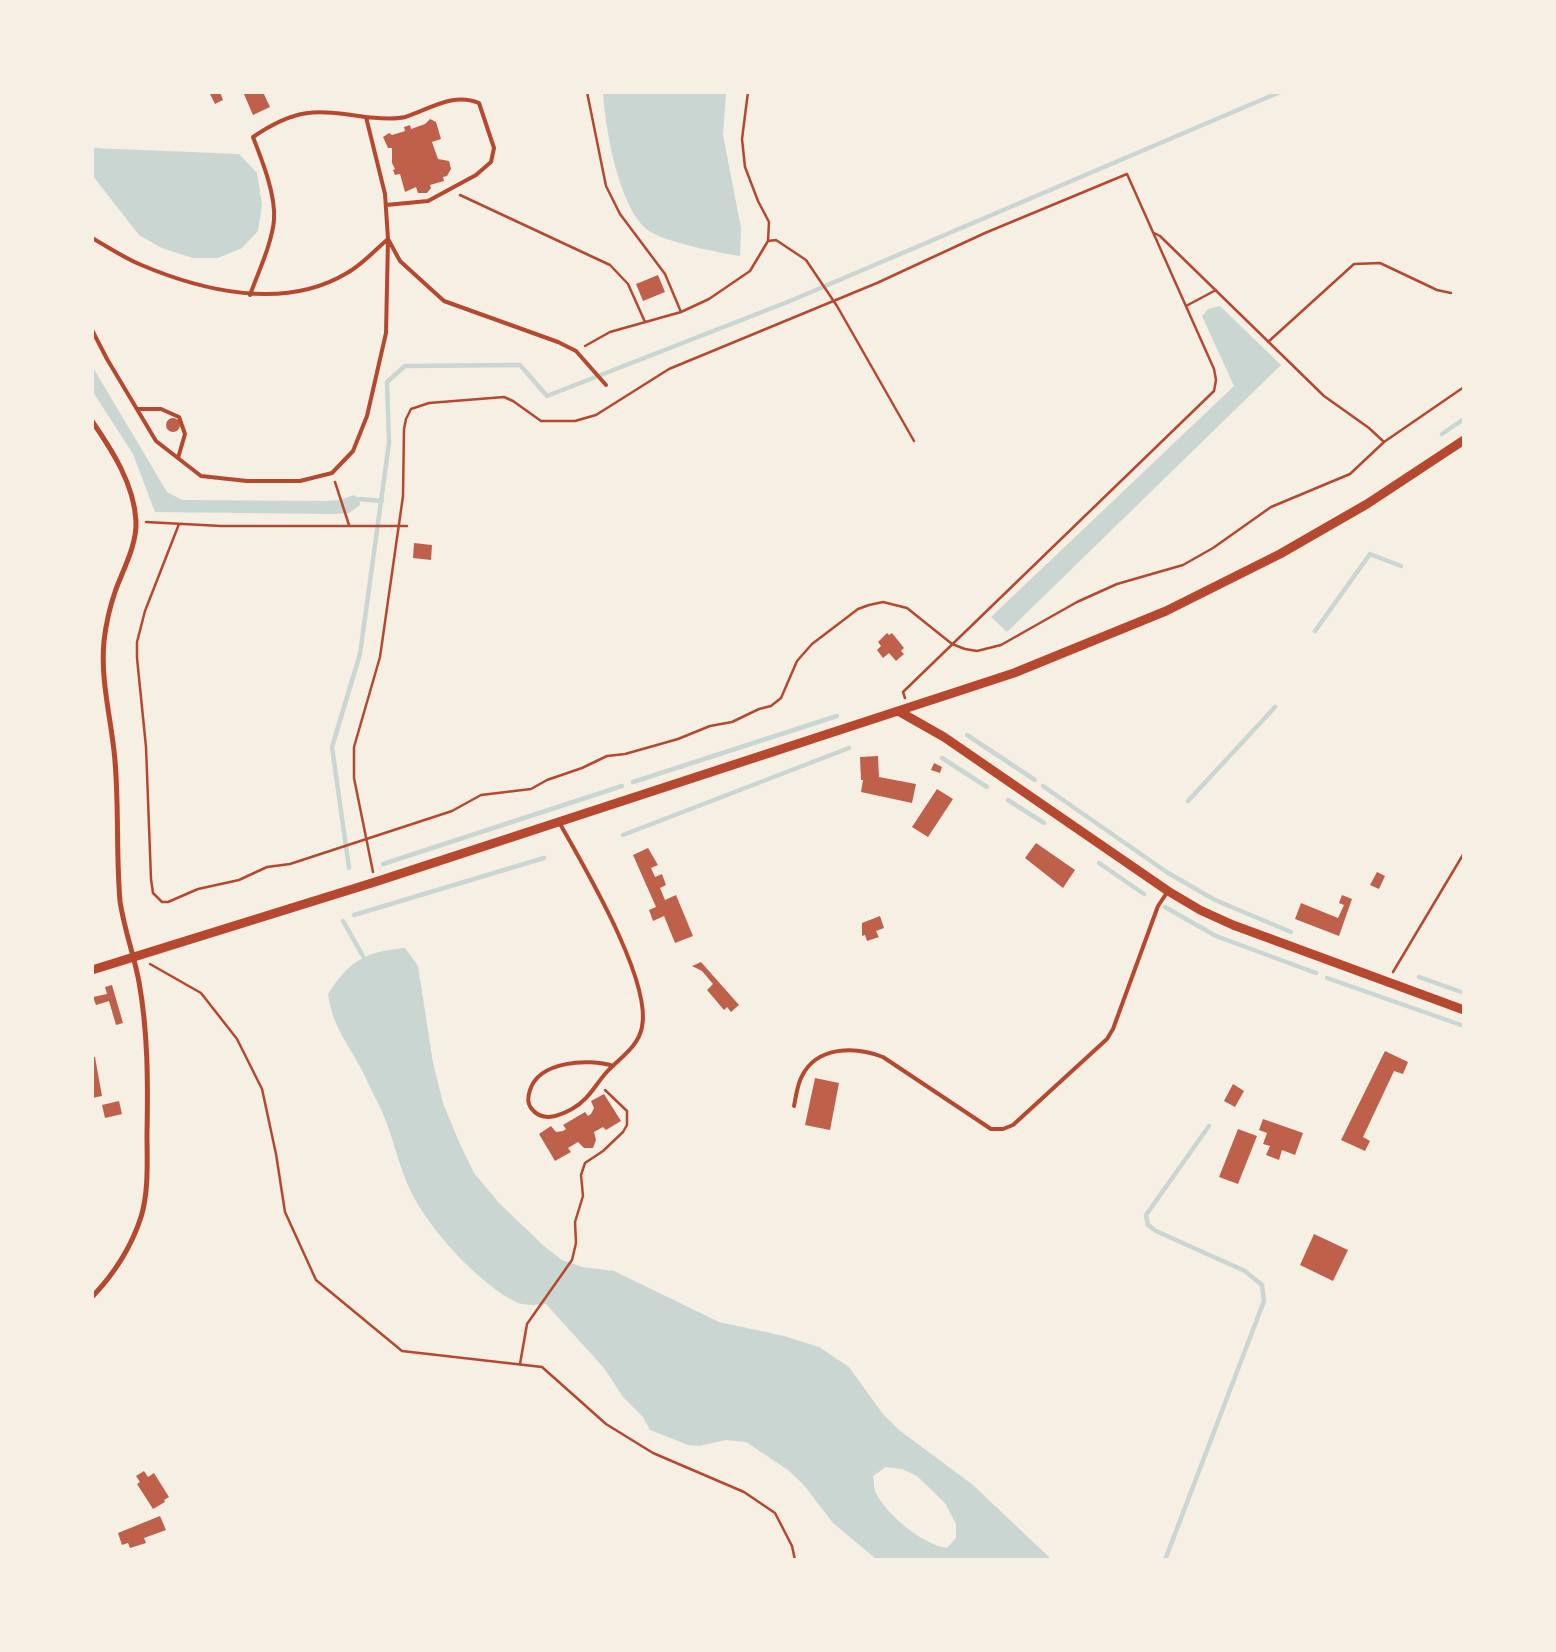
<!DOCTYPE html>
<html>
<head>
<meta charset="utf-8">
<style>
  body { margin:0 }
  #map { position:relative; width:1556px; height:1652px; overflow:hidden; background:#f6efe4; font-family:Mulish,sans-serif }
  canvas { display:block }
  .frame { position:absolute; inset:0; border:94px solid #f6efe4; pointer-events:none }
</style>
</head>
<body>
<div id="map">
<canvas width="1556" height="1652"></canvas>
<div class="frame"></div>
</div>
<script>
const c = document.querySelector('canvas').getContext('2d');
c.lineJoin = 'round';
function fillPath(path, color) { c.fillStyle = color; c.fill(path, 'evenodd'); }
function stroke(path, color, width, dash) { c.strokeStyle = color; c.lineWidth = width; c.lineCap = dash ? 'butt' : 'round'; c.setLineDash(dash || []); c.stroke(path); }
const water = new Path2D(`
  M603,93H726L723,135L741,228L740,256C720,253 665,242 649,231C619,210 605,127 603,93Z
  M93,148L239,154L257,173L262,205L258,231L242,248L218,258H193L162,248L139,235L93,176Z
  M1220,306L1281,365L1007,632L991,617L1234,386L1202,316L1208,309Z
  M92,366L167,492L182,500L326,501L340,500L354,495L359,499L360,505L349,513L333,514L155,512L133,454L93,392Z
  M405,948L418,966L433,1063L443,1103L459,1142L474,1173L499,1203L544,1246L562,1260L582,1267L614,1271L719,1322L784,1336L819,1347L849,1367L882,1413L899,1430L973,1485L1051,1559H876L833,1523L803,1484L788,1470L746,1442L726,1440L699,1446L688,1445L650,1430L643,1417L623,1397L604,1368L546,1304C536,1305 525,1306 516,1302C480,1284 438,1238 417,1203C402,1178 396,1148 386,1121C381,1108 374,1096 368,1083C354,1050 333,1031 328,994C350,960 365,952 405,948ZM886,1467L902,1469L917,1476L945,1503L956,1524V1538L947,1548C923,1545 885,1514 875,1491C874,1487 874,1481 873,1476Z`);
const stream = new Path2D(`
  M1442,434L1464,419
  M359,499L382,501
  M1315,631L1370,554L1401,566
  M967,735L1035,780
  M942,758L987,787
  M633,782L837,716
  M1043,786L1168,873L1215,900L1291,932
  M1008,800L1044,823
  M1188,801L1275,707
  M623,835L849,748
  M1099,863L1144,894
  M383,864L622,786
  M349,868L332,747L360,654L389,443L387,382L405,366L520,365L547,396L790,301L1280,92
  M1165,907L1216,936L1316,973
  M354,915L544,858
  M343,921L363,956
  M1419,977L1464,993
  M1327,978L1464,1026
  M1165,1560L1264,1301L1262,1285L1245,1271L1156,1231L1148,1225L1146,1215L1209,1126`);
const building = new Path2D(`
  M209,92H220L223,100L215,104Z
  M243,92H263L270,107L253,115Z
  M430,119L436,122L441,139L432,142L438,159L449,161L451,169L447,176L443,177L444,181L430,185L431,188L427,193H418L416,187L405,192L400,174L395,175L393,170L395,169L392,163V148H388L383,137L389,133L392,135L405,131L404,127L410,125L411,129L425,124Z
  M658,275L665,292L643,301L636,284Z
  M166 425a7 7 0 1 1 14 0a7 7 0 1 1-14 0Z
  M414,543L432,545L431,560L413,558Z
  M887,633L889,635L892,633L904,648L901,651L904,654L896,661L889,653L883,658L877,650L881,646L878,642Z
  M878,756L879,777L916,784L912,803L861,792L863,780H861L860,757Z
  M934,763L942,767L940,773L931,770Z
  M937,789L953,799L928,837L912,827Z
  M1036,843L1075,870L1063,888L1025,858Z
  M648,848L658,865L651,868L655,877L662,874L666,885L660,888L665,900L676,895L693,936L675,943L664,916L653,921L649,910L656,907L633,855Z
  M1377,872L1385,876L1379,889L1370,885Z
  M1342,895L1352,899L1339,936L1295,919L1301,903L1338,918L1344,905L1339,903Z
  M880,916L884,928L876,931L879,937L867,941L865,935L862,936V923Z
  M701,962L739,1005L731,1012L727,1007L724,1010L707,990L713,984L702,971L692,966Z
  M112,985L123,1023L116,1025L109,1001L96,1005L93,997L107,994L105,987Z
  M1385,1051L1408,1062L1403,1074L1394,1071L1363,1137L1370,1141L1365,1151L1341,1140Z
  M92,1057H95L102,1096L92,1098Z
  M815,1078L839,1083L830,1130L805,1125Z
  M1233,1084L1244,1091L1235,1107L1224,1101Z
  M604,1094L621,1121L606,1130L603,1127L594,1132L596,1140L593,1148H584L578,1142L568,1148L571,1152L555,1161L539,1134L551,1126L556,1132L563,1131L566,1129L563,1125L585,1112L588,1116L591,1114L594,1108L591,1101Z
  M119,1101L122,1114L105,1118L102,1105Z
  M1263,1119L1303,1133L1295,1155L1282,1150L1279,1160L1266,1155L1270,1146L1263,1144L1267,1133L1259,1130Z
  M1238,1129L1257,1136L1238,1184L1219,1177Z
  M1314,1234L1348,1250L1333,1281L1300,1265Z
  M144,1471L148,1477L154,1473L169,1497L164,1500L165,1502L153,1509L137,1484L140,1482L136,1476Z
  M160,1516L166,1530L144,1538L146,1543L130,1548L128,1543L122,1545L118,1533Z`);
const path = new Path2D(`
  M587,92L606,186L620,214L665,274L681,312
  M748,92L742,139L745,167L758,201L769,222L768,241
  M460,195L610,265L628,284L645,322
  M1154,233L1160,236L1324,396L1369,428L1384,442
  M1186,306L1216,290
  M1268,342L1354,264L1380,263L1437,290L1451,293
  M585,346L610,332L681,312L709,299L750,271L768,241L776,240L806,260L837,306L914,441
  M335,482L349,525
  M146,522L221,526H407
  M179,524L145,611L137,642V658L146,747L151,879L153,893L162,902H168L198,889L239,880L267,867L290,864L452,811L481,795L531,789L547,780L582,768L607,756L625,754L678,739L710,726L732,722L759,709L771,706L781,698L797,661L812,644L858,609L869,605L883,602L907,608L952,644L965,649L977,651L1001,645L1077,602L1117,584L1183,565L1213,548L1271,507L1350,474L1384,442L1464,387
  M373,872L354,778V747L380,657L403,496L404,429L406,419L411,409L429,403L504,397L513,401L541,421H575L596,415L669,369L877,283L985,233L1127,174L1214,369L1216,380L1214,391L903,692L905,698
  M150,964L201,993L237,1039L262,1089L276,1154L285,1212L316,1280L402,1351L542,1367L606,1424L653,1453L744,1492L775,1513L792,1546L795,1560
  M1393,972L1464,853
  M520,1364L527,1324L572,1260L576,1243L575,1222L583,1196L581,1175L585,1163L603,1151L623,1132L627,1125V1111L605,1090`);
const service = new Path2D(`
  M366,117C378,118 393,120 405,117C430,109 453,92 479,103L494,148L491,162L476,175L428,201L386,205
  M92,238C108,247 123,257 139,264C202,291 284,311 347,273C362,265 375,250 388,239L400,261L444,301L558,342L576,351L606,385
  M92,330L107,359L156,441L201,476L247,481H300L332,473L353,451L367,416L386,333L388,239L385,194L366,117C315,110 297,107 253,137C262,160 276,195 274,220C272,243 258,273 250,295
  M137,409H161L179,417L185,434L178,458
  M559,822C583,865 652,980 642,1027C638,1048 618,1059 605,1074C594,1087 588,1100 572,1109C559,1116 542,1123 531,1108C527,1103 528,1096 530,1090C539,1061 589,1058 613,1066
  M794,1106C796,1097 797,1085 802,1076C817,1046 855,1046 883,1057L991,1129H1003L1013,1125L1107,1039L1113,1029L1158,906L1168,891`);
const minor = new Path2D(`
  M92,421C112,450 134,484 136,521C137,544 124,568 116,589C110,606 106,623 104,641C100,681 112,722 115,761C119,808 116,855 120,901C124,929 134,955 139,982C148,1032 148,1083 147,1134C147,1160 149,1191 141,1217C131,1248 115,1273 92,1297`);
const tertiary = new Path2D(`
  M900,712L944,737L1168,891L1200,910L1233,925L1464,1010
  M92,970L375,882L1014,673L1166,611L1280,554L1367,504L1464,440`);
fillPath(water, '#c9d6d2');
stroke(stream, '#c9d6d2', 4.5);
fillPath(building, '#bf614a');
stroke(path, '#b5482f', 2.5);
stroke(service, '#b5482f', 4);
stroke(minor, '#b5482f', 5);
stroke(tertiary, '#b5482f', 9);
</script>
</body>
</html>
